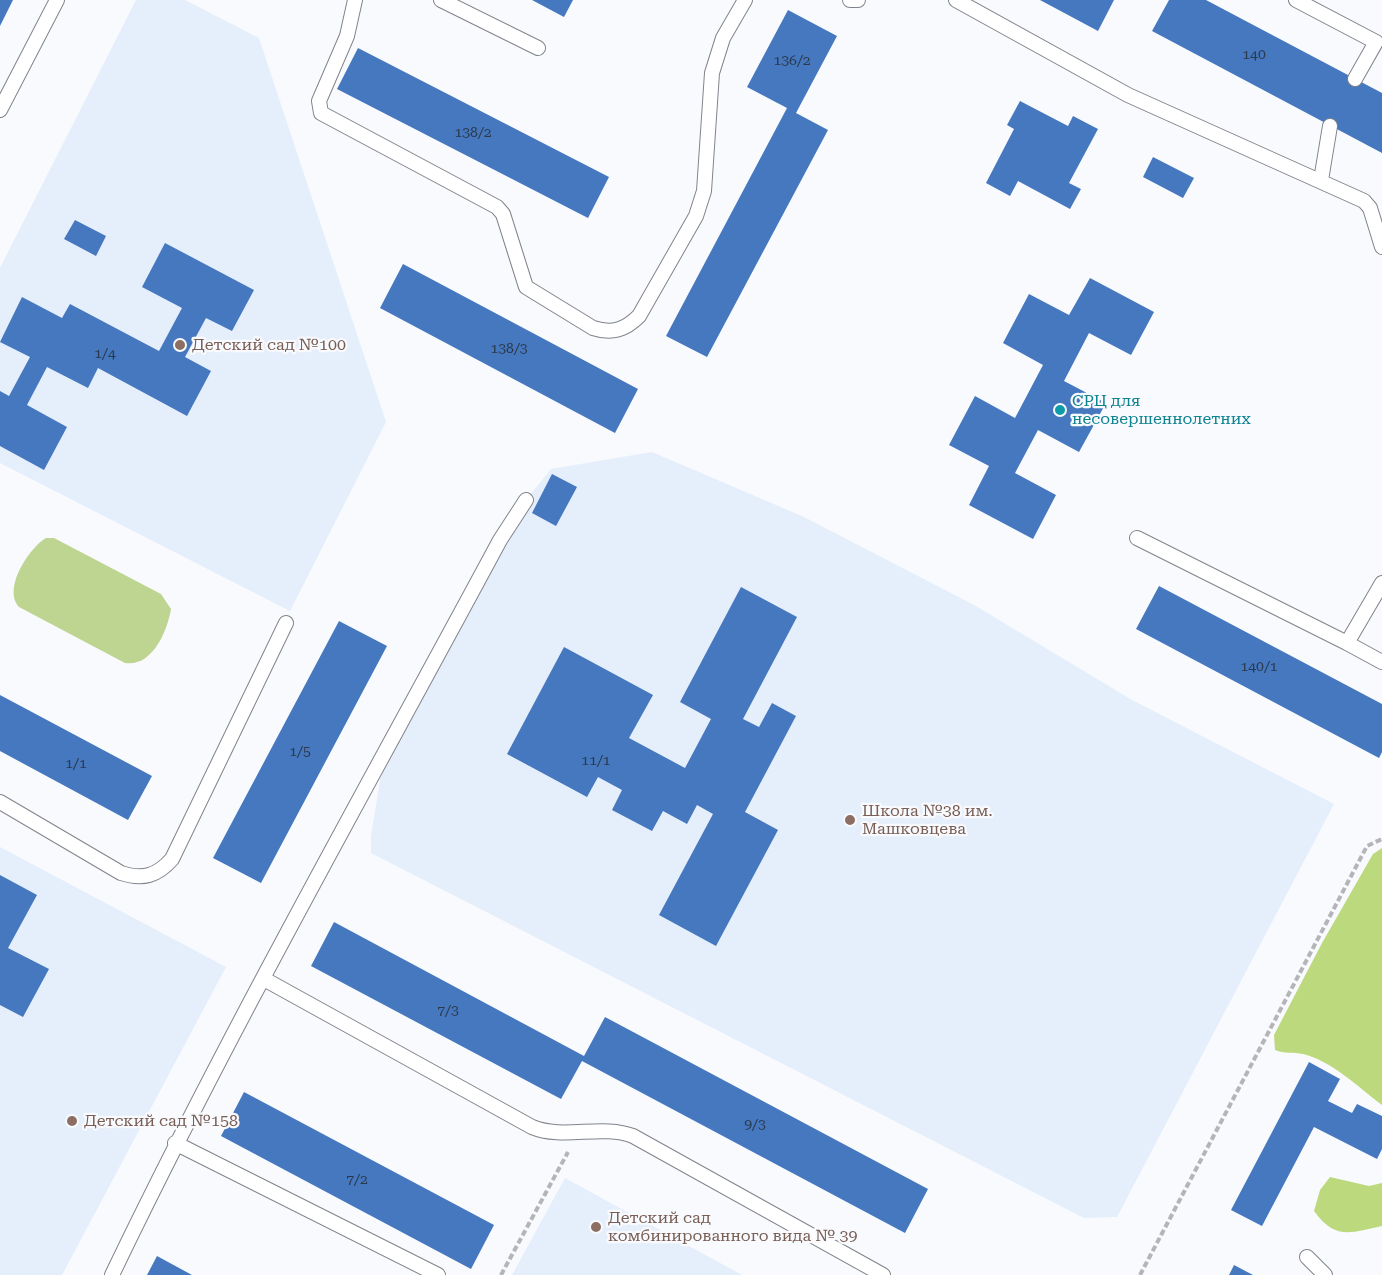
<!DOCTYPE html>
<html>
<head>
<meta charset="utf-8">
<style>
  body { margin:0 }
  canvas { display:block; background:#f8fafe }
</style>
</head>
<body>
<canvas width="1382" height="1275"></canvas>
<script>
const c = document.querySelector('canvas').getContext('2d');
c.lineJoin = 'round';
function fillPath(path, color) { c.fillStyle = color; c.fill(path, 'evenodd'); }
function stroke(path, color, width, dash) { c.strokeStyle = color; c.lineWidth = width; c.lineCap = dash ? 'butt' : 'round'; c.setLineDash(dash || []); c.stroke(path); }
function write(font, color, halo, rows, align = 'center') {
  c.font = font + ' "Roboto Serif",serif'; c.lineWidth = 4.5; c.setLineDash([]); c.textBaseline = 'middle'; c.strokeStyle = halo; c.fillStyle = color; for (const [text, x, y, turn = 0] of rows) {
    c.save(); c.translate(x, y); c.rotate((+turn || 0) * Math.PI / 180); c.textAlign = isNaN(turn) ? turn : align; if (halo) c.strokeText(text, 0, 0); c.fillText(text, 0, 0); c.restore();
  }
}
const built = new Path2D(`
  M136,0H185L259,38L386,422L290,611L0,463V268Z
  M652,452L804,517L974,605L1132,700L1334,804L1117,1217L1084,1218L371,853V836L384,756L526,500L551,469Z
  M0,847L226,967L62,1275H0Z
  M565,1178L742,1275H512Z`);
const green = new Path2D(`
  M46,538H54L161,594L171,609C167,632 152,667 125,663L19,607C2,589 29,548 46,538Z`);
const forest = new Path2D(`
  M1382,848V1105C1358,1087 1332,1061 1303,1054C1293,1052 1285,1054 1275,1050L1274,1035L1322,943L1373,854Z
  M1330,1177L1369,1186L1382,1183V1226C1350,1233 1335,1240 1314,1211L1320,1190Z`);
const building = new Path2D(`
  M0,0H13L0,26Z
  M532,0H573L564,17Z
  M1040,0H1114L1098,31Z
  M1169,0H1206L1382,93V153L1152,31Z
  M788,10L837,36L796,113L828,130L707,357L666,336L787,108L747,87Z
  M358,48L609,177L588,218L337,89Z
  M1020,101L1068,126L1073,116L1098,129L1069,183L1081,189L1070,209L1018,181L1010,196L986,183L1014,129L1007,125Z
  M1153,157L1194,178L1183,198L1143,177Z
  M75,220L106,236L96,256L64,239Z
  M165,243L254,290L232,331L206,318L185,357L211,371L187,416L98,368L88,388L47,367L27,405L67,427L44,470L0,446V391L9,396L30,357L0,342L22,297L62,318L70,304L159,351L182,308L142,287Z
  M403,264L638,389L615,433L380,308Z
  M1090,278L1154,312L1131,355L1089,333L1064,381L1106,403L1079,452L1038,430L1015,473L1056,495L1033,539L969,505L989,466L949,445L975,396L1015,418L1043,365L1003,343L1029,294L1069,315Z
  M552,474L577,487L556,526L532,513Z
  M1159,586L1382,704V752L1379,758L1136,629Z
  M741,587L797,617L743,719L759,727L772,703L796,716L745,812L778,830L716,946L659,915L713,814L697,805L687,824L663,811L652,831L612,810L622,790L598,777L587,797L507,754L564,647L653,695L629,738L685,768L711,719L680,702Z
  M339,621L387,646L261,883L213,858Z
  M0,695L152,776L128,820L0,751Z
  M0,875L37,895L8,948L49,969L23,1017L0,1005Z
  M334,922L584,1056L605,1017L928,1189L905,1233L582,1061L561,1099L311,966Z
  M1309,1062L1340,1079L1328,1101L1352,1113L1357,1104L1382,1116V1149L1377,1159L1314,1127L1262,1226L1231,1210Z
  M244,1092L494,1225L471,1269L221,1136Z
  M157,1256L192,1275H147Z
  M1234,1265L1253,1275H1229Z`);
const path = new Path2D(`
  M501,1275L568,1152
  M1140,1275L1367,846L1382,839`);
const service = new Path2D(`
  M355,0L347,36L319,101L321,113L497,207L503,214L526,287L593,328C612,334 625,330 639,316L696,216L704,191L712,73L723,38L745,0
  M441,0L538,48
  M850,0H858
  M956,0L1128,95L1364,201L1370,208L1382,247
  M1296,0L1376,42L1355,79
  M0,110L57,0
  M1321,180L1330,126
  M1137,538L1347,643L1382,583
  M1347,643L1382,662
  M0,802L121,873C143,880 157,876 172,859L286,623
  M264,979L532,1127C563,1140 602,1124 633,1136L883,1275
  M175,1143L438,1275
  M1307,1257L1325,1275
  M112,1275C232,1025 369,784 500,540L526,500`);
const markers = [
  [180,345,6,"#8d6e63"],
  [1060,410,6,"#0f9aa8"],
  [850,820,6,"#8d6e63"],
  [72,1121,6,"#8d6e63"],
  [596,1227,6,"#8d6e63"]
];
const numberNames = [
  ["140",1254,55],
  ["136/2",792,61],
  ["138/2",473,133],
  ["138/3",509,349],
  ["1/4",105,354],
  ["140/1",1259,667],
  ["1/5",300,752],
  ["11/1",596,761],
  ["1/1",76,764],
  ["7/3",448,1011],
  ["9/3",755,1125],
  ["7/2",357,1180]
];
const educationNames = [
  ["Детский сад №100",192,345],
  ["Школа №38 им.",862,811],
  ["Машковцева",862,829],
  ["Детский сад №158",84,1121],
  ["Детский сад",608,1218],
  ["комбинированного вида № 39",608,1236]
];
const cultureNames = [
  ["СРЦ для",1072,401],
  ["несовершеннолетних",1072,419]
];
fillPath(built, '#e5eefb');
fillPath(green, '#bed491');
fillPath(forest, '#bdd97d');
fillPath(building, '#4578bf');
stroke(service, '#80848a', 16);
stroke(path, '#b3b5b8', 4, [6, 3]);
stroke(service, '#fff', 14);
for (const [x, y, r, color] of markers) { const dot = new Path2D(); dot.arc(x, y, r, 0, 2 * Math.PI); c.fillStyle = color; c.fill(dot); stroke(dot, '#f8fafe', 2); }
write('14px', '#2b394c', null, numberNames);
write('16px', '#785e54', '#f8fafe', educationNames, 'left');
write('16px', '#0d838f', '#f8fafe', cultureNames, 'left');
</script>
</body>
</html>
